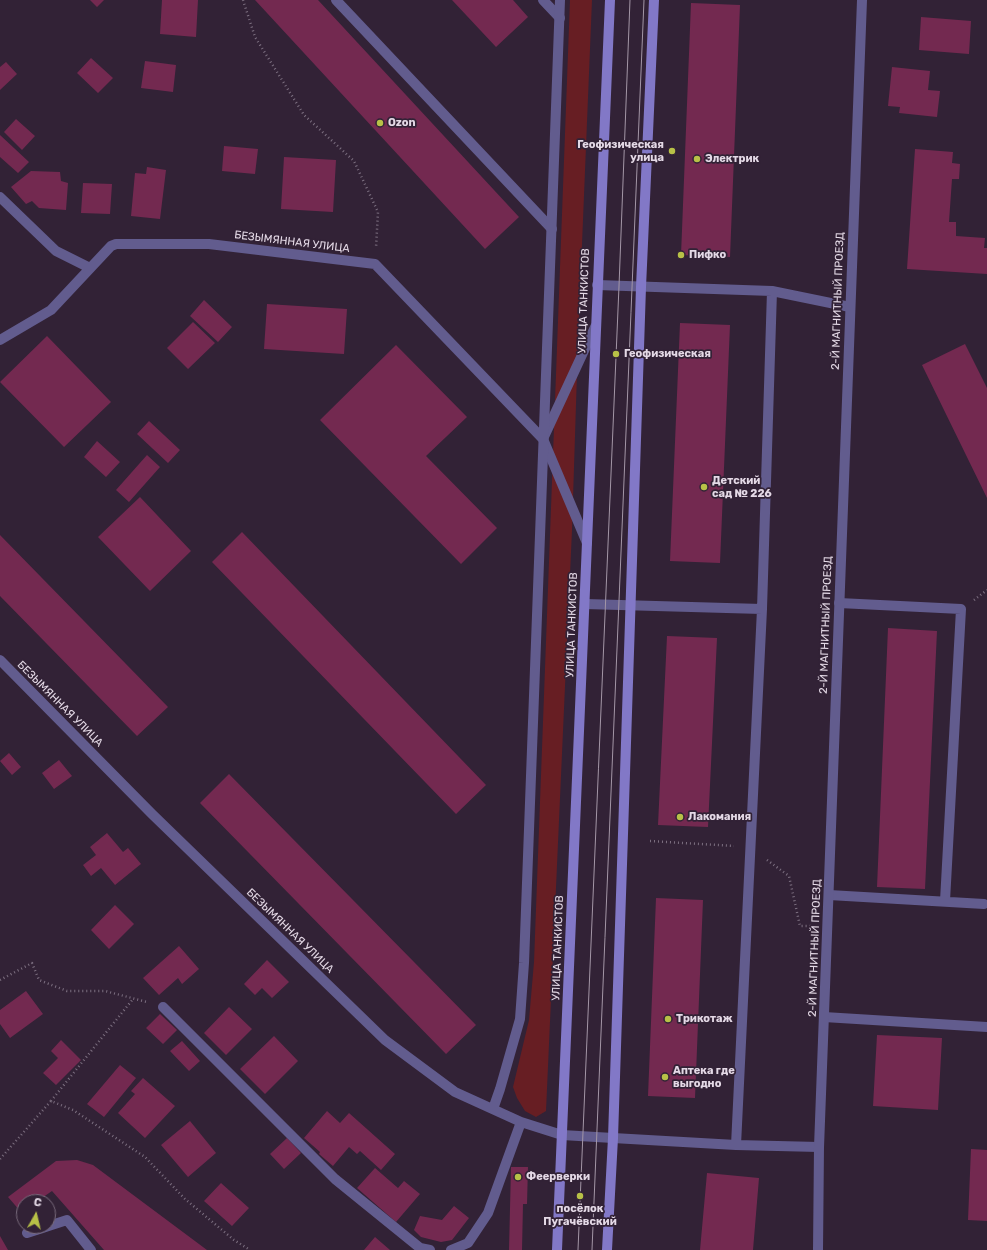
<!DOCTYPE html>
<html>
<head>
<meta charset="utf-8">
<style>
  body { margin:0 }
  #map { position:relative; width:987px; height:1250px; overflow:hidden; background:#322236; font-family:Rubik,sans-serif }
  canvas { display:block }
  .north { position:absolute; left:16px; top:1194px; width:40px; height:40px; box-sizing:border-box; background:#322236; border:1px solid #796b7c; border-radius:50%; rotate:8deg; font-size:11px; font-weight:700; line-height:16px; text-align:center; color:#e4d9e6 }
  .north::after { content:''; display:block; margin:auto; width:14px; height:18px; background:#b8c147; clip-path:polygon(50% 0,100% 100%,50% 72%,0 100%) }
</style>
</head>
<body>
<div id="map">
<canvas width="987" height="1250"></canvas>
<div class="north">С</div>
</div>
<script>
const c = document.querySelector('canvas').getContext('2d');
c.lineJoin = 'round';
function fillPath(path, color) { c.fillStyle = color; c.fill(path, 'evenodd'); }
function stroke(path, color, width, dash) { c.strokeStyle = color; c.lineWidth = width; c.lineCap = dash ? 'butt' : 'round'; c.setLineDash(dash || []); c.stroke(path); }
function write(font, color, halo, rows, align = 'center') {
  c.font = font + ' Rubik,sans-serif'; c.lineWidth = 3.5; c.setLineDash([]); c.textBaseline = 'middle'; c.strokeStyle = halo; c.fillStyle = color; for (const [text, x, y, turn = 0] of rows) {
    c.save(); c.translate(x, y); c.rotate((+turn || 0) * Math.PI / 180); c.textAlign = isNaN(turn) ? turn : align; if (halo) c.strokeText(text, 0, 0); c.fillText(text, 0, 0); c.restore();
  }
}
const green = new Path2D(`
  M570,0H592L578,342L572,530L546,1111L536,1117L525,1111L517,1098L513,1087L529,1020L534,962Z`);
const building = new Path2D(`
  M90,0H104L97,7Z
  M162,0H198L196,37L160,34Z
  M255,0H318L519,217L485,249Z
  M452,0H513L528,17L496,47Z
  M691,3L740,5L730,257L681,255Z
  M921,17L971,21L969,54L919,50Z
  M91,58L113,78L98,93L77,73Z
  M145,61L176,65L173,92L141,88Z
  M6,62L17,74L0,90V67Z
  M892,67L930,71L928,90L940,91L937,117L899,113L900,107L888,106Z
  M16,119L35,136L22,150L4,132Z
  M0,135L29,162L18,173L0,157Z
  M224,146L258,149L255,174L222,171Z
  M915,149L953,152L952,163L960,164L959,179H952L949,222H956V236L985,238L984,248H987V274L907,269Z
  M284,157L336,160L333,212L281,209Z
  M147,167L166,170L160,219L131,216L135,173L146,174Z
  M31,171L60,172L61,181L68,183L66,210L39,208L32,201L26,204L11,187Z
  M83,183L112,184L110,214L81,213Z
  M204,300L232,327L218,342L190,316Z
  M267,304L347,309L344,354L264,349Z
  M193,322L215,343L188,369L167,348Z
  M680,323L730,325L720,563L670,561Z
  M47,336L111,402L64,447L0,382Z
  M965,344L987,388V498L922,365Z
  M396,345L467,417L426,456L497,528L461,564L320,420Z
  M149,421L180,450L168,463L137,434Z
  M97,441L120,462L106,477L84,457Z
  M147,455L160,467L129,502L116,490Z
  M140,497L191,551L150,591L98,537Z
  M242,532L486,785L456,814L212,562Z
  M0,535L168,707L137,736L0,596Z
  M888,628L937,631L925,889L877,887Z
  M667,636L717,638L708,827L658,825Z
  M9,753L21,767L12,775L0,761Z
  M59,760L72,776L54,789L42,773Z
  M229,774L476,1025L446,1054L200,803Z
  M107,833L123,852L128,848L141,864L115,885L101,868L91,876L83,865L96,855L90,847Z
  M656,898L703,900L695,1098L648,1096Z
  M115,905L134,924L109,949L91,930Z
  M179,946L199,969L182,984L178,978L159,995L143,978Z
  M267,960L289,982L272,998L262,988L255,995L244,984Z
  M26,991L43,1014L10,1038L0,1024V1010Z
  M229,1007L252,1029L226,1055L204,1033Z
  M160,1014L177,1030L163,1044L146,1028Z
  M877,1035L942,1038L938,1110L873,1106Z
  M274,1036L298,1061L265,1094L240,1069Z
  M61,1040L81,1060L56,1085L43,1073L58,1058L51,1051Z
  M182,1041L200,1061L189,1071L170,1051Z
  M120,1065L136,1078L104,1117L87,1104Z
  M143,1078L175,1106L145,1138L118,1113L135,1094L131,1091Z
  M327,1111L340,1123L349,1113L395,1154L381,1170L360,1151L357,1154L349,1147L333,1166L319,1154L320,1152L304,1138Z
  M190,1121L216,1153L188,1177L161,1145Z
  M287,1138L301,1153L284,1169L270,1154Z
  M971,1149L987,1150V1221L968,1220Z
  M77,1160L93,1165L207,1250H104L52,1191L36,1202H24V1210L21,1212L8,1197L56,1161Z
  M511,1167H528L527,1204H523L522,1250H509Z
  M375,1168L398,1188L404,1181L420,1194L396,1222L357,1188Z
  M707,1173L759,1178L753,1250H700Z
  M221,1183L249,1208L232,1226L204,1201Z
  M454,1206L469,1218L452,1240L441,1242L421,1237L414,1230L420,1216L442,1220Z
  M0,1236L8,1250H0Z
  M375,1237L390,1250H364Z`);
const path = new Path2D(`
  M243,0L255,37L304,115L354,161L378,212L376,248
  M974,600L987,590
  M650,841L734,846
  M767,860L789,876L800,926H811
  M0,980L32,963L39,980L67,991H105L147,1002
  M51,1101L133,999
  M0,1159L51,1101L73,1110L145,1157L185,1199L234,1240L250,1250`);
const lane = new Path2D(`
  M336,0L552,229
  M543,0L560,18
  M597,285L772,291L850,307
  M587,543L543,439L595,327
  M839,603L961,609L945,901
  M585,604L762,609
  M829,895L984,904
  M824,1017L987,1027
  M613,1138L736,1145L819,1147
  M736,1145L762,609L772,291
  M27,1233L67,1220L91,1250`);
const street = new Path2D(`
  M0,197L56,251L90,268
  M0,340L51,310L111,246L116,244H209L375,264L543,439
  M0,660L152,814L385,1040L455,1092L521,1122L562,1135L613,1138
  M163,1007L335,1179L420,1248L430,1250
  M493,1109L500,1089L520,1019L524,963L560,0
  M451,1250L468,1243L488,1213L521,1122
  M818,1250L819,1147L862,0`);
const secondary = new Path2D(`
  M557,1250L610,0
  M607,1250L613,1138L641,287L654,0`);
const tram = new Path2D(`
  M578,1250L619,286L630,0
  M592,1250L644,0`);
const markers = [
  [380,123,4,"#b8c147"],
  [672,151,4,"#b8c147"],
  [697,159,4,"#b8c147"],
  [681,255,4,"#b8c147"],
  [616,354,4,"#b8c147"],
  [704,487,4,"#b8c147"],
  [680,817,4,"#b8c147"],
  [668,1019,4,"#b8c147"],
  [665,1077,4,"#b8c147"],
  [518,1177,4,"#b8c147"],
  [580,1196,4,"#b8c147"]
];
const poiNames = [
  ["Ozon",388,123],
  ["Геофизическая",664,145,"right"],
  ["улица",664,158,"right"],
  ["Электрик",705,159],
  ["Пифко",689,255],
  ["Геофизическая",624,354],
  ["Детский",712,481],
  ["сад № 226",712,494],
  ["Лакомания",688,817],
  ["Трикотаж",676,1019],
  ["Аптека где",673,1071],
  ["выгодно",673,1084],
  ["Феерверки",526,1177],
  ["посёлок",580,1209,"center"],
  ["Пугачёвский",580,1222,"center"]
];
const streetNames = [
  ["БЕЗЫМЯННАЯ УЛИЦА",292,242,7],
  ["УЛИЦА ТАНКИСТОВ",584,301,-88],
  ["2-Й МАГНИТНЫЙ ПРОЕЗД",838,301,-88],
  ["УЛИЦА ТАНКИСТОВ",572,625,-88],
  ["2-Й МАГНИТНЫЙ ПРОЕЗД",826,625,-88],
  ["БЕЗЫМЯННАЯ УЛИЦА",60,704,45],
  ["БЕЗЫМЯННАЯ УЛИЦА",290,931,44],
  ["УЛИЦА ТАНКИСТОВ",558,948,-88],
  ["2-Й МАГНИТНЫЙ ПРОЕЗД",815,948,-88]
];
fillPath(green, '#671e23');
fillPath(building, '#732950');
stroke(path, '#7d7081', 2.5, [1, 3]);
stroke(lane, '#625c8e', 10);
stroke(street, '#625c8e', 10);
stroke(secondary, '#8278c7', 10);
stroke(tram, '#a497a7', 1);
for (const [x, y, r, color] of markers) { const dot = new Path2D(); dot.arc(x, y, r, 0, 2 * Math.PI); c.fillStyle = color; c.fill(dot); stroke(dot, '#322236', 1.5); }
write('bold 11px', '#e4d9e6', '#322236', poiNames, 'left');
write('11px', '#e4d9e6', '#322236', streetNames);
</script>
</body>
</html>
